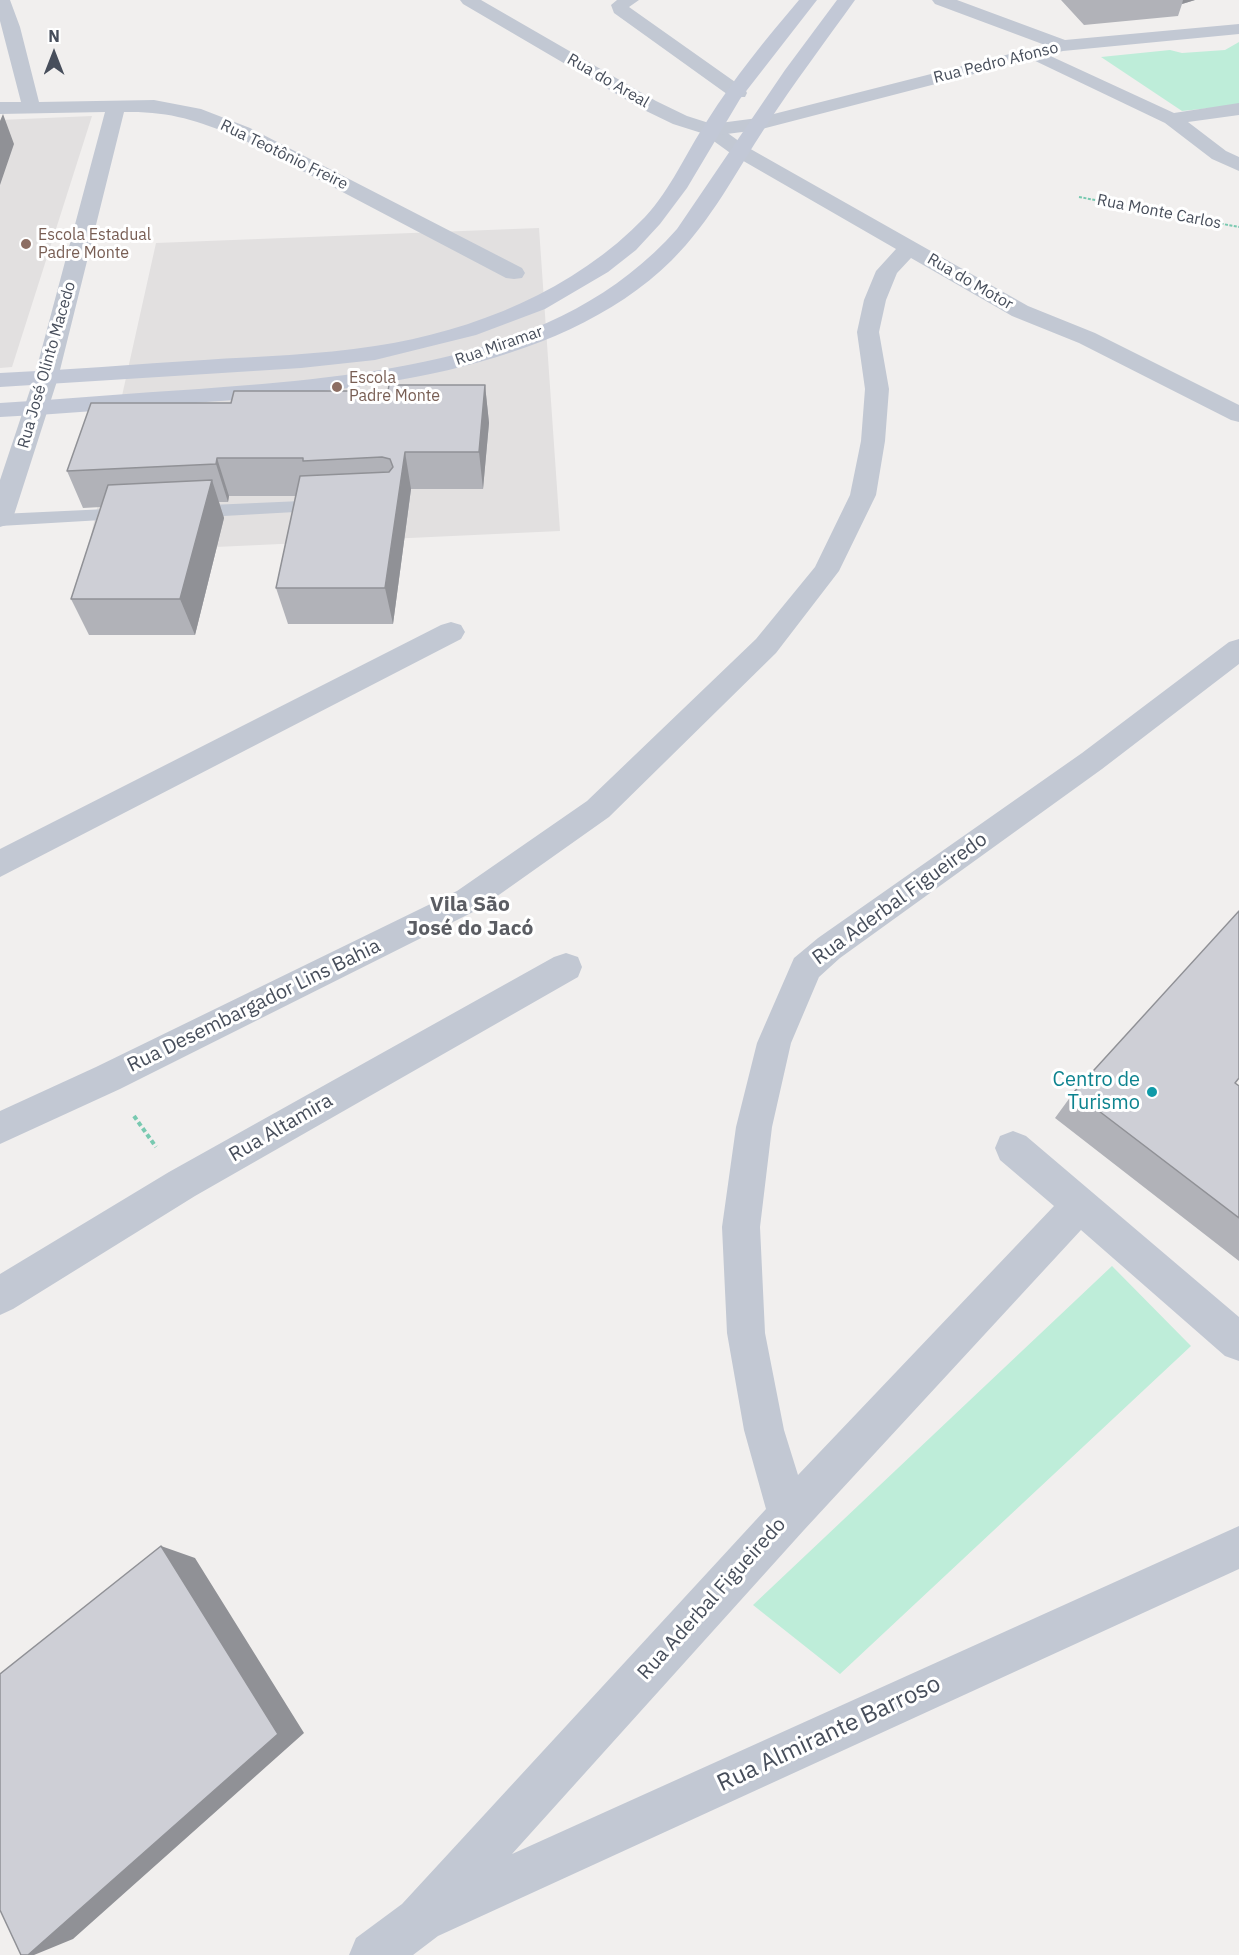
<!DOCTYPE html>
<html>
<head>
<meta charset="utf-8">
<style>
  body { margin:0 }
  #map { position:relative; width:1239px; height:1955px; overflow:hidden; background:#f1efee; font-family:"IBM Plex Sans",sans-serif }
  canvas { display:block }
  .north { position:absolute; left:24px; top:24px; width:60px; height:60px; -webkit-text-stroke:4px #fff; paint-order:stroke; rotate:0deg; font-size:16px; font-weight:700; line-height:24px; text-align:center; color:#474e5b }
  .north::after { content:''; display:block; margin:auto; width:21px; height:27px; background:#474e5b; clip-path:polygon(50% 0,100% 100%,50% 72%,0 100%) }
</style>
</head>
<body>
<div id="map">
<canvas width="1239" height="1955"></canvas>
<div class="north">N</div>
</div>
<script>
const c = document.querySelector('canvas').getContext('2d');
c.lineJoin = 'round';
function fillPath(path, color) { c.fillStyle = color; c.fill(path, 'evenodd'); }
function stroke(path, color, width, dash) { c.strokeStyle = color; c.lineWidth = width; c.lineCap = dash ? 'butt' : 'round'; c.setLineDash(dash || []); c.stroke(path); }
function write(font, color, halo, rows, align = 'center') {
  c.font = font + ' "IBM Plex Sans",sans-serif'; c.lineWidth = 6; c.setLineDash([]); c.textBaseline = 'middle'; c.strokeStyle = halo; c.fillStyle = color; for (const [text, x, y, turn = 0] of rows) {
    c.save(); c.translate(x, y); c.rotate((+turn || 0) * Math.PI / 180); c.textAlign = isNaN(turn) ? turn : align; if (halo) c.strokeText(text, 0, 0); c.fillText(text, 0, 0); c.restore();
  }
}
const education = new Path2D(`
  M92,116L12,367L0,368V120Z
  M539,228L560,531L87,553L156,243Z`);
const green = new Path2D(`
  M1239,42V105L1182,111L1101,57L1170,50L1182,53L1225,50Z
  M1112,1266L1191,1346L840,1674L753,1605Z`);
const pathFar1 = new Path2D(`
  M1079,197L1239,227`);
const path = new Path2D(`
  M134,1116L156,1147`);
const service = new Path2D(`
  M324,500L331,502L333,506L331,510L188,518L181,516L179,512L181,508L188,506Z
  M129,508L136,510L138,514L136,518L0,526V514Z`);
const minor = new Path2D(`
  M0,0H10L20,27L39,102L154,100L201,109L250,128L522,268L525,273L522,278L514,279L506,278L236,136C195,120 169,111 124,112L58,378L13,518L9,524L0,527V480L34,378L105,112L0,114V102H21L0,21Z
  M617,0H639L629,7L745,89L747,93L745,97H731L614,13L611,5Z
  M1033,48L1174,113L1239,103V115L1188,122L1226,151L1239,157V171L1212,159L1165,123L1027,57L1024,53L1027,49Z
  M711,124L718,126L747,147L1028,306L1095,333L1239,405V422L1231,420L1079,343L1012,316L911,258L897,273L886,300L879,332L889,389L885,441L876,495L839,571L776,653L609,817L479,909L120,1089L0,1144V1111L96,1067L457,891L587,801L756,639L815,567L850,495L861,441L865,389L857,332L864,300L876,271L896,249L733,155L704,134L701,130L704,126Z
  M451,622L461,625L465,632L461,639L0,877V849L441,625Z
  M1239,639V664L1102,769L840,958L819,977L791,1043L772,1127L760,1227L765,1333L784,1430L798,1475L1054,1206L1000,1160L995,1148L1000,1136L1013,1131L1026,1136L1239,1317V1361L1225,1356L1081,1230L804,1530L512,1854L1239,1526V1569L438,1936L413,1955H349L356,1938L402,1904L766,1509L744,1430L727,1333L722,1227L736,1127L757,1043L794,958L818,938L1082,753L1229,642Z
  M566,953L578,957L582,967L578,977L195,1196L13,1309L0,1315V1274L169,1172L554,957Z`);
const tertiary = new Path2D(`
  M460,0H481L656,101L687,116L712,124L758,118L1045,45L935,4L932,0H957L1065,40L1239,24V34L1063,51L758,130L711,136L673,124L642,109L463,4Z`);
const secondary = new Path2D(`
  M799,0H817L740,99L687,188L660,224L636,250L608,272L545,309L476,335L375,360L301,368L0,387V373C68,370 136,364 204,360C261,356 318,355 375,346C474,331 575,290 645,217C671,189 686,153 707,121C734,78 766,39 799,0Z
  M837,0H855C825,42 794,83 766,126C736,172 711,221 672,260C556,375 349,391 195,403C130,408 65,414 0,417V403C66,399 133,393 199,389C365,376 559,363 677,229L785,70Z`);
const wall = new Path2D(`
  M1061,0H1195L1182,4L1178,16L1084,25Z
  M485,385L489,423L483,489H411L393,624H288L276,588L296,496H229L228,502H219L224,518L195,635H89L71,599L101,507L83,508L67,471L231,403Z
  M1235,1083L1239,1086V1261L1055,1118L1074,1092Z`);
const shadedWall = new Path2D(`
  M1183,0H1195L1182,4Z
  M3,114L14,144L0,185V121Z
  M485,385L489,423L483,489L479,452Z
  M405,452L411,489L393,624L385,588Z
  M217,458L229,496L228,502L216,464Z
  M212,480L224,518L195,635L180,599Z
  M161,1546L195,1558L304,1733L73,1939L34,1955H28Z`);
const building = new Path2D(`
  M389,385H485L479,452H405L385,588H276L300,476L389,472L393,467L390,459L382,457L303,461V458H217L216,464L67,471L91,403H231L234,391H388Z
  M212,480L180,599H71L108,485Z
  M1239,911V1078L1235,1083L1239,1086V1218L1074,1092Z
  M161,1546L278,1734L28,1955H21L0,1910V1674Z`);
const markers = [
  [26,244,6,"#8d6e63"],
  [337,387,6,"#8d6e63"],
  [1152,1092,6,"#0f9aa8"]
];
const farStreetnames = [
  ["Rua Pedro Afonso",996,63,-14],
  ["Rua do Areal",608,81,30],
  ["Rua Teotônio Freire",284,155,26],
  ["Rua Monte Carlos",1159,212,11],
  ["Rua do Motor",970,282,30],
  ["Rua Miramar",499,346,-19],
  ["Rua José Olinto Macedo",47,365,-74]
];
const farEducationnames = [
  ["Escola Estadual",38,235],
  ["Padre Monte",38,253],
  ["Escola",349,378],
  ["Padre Monte",349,396]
];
const streetNames = [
  ["Rua Aderbal Figueiredo",900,899,-36],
  ["Rua Desembargador Lins Bahia",254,1006,-26],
  ["Rua Altamira",281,1128,-30],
  ["Rua Aderbal Figueiredo",712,1599,-48]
];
const cultureNames = [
  ["Centro de",1140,1080],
  ["Turismo",1140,1103]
];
const neighbourhoodNames = [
  ["Vila São",470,905],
  ["José do Jacó",470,929]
];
const nearStreetnames = [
  ["Rua Almirante Barroso",829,1734,-25]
];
fillPath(education, '#e2e0e0');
fillPath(green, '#beedd9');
stroke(pathFar1, '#78c9b0', 2, [3, 1.5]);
stroke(path, '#78c9b0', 4, [4.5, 3]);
fillPath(service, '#c2c8d3');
fillPath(minor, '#c2c8d3');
fillPath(tertiary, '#c2c8d3');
fillPath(secondary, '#c2c8d6');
fillPath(wall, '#b1b2b8');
fillPath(shadedWall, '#909196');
fillPath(building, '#cecfd6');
stroke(building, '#909196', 1.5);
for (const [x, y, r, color] of markers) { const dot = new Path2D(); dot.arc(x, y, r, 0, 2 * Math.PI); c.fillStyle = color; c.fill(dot); stroke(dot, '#fff', 2); }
write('16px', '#474e5b', '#fff', farStreetnames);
write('16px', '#785e54', '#fff', farEducationnames, 'left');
write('20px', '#474e5b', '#fff', streetNames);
write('20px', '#0d838f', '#fff', cultureNames, 'right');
write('bold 21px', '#5b5d63', '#fff', neighbourhoodNames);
write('24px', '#474e5b', '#fff', nearStreetnames);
</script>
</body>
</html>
